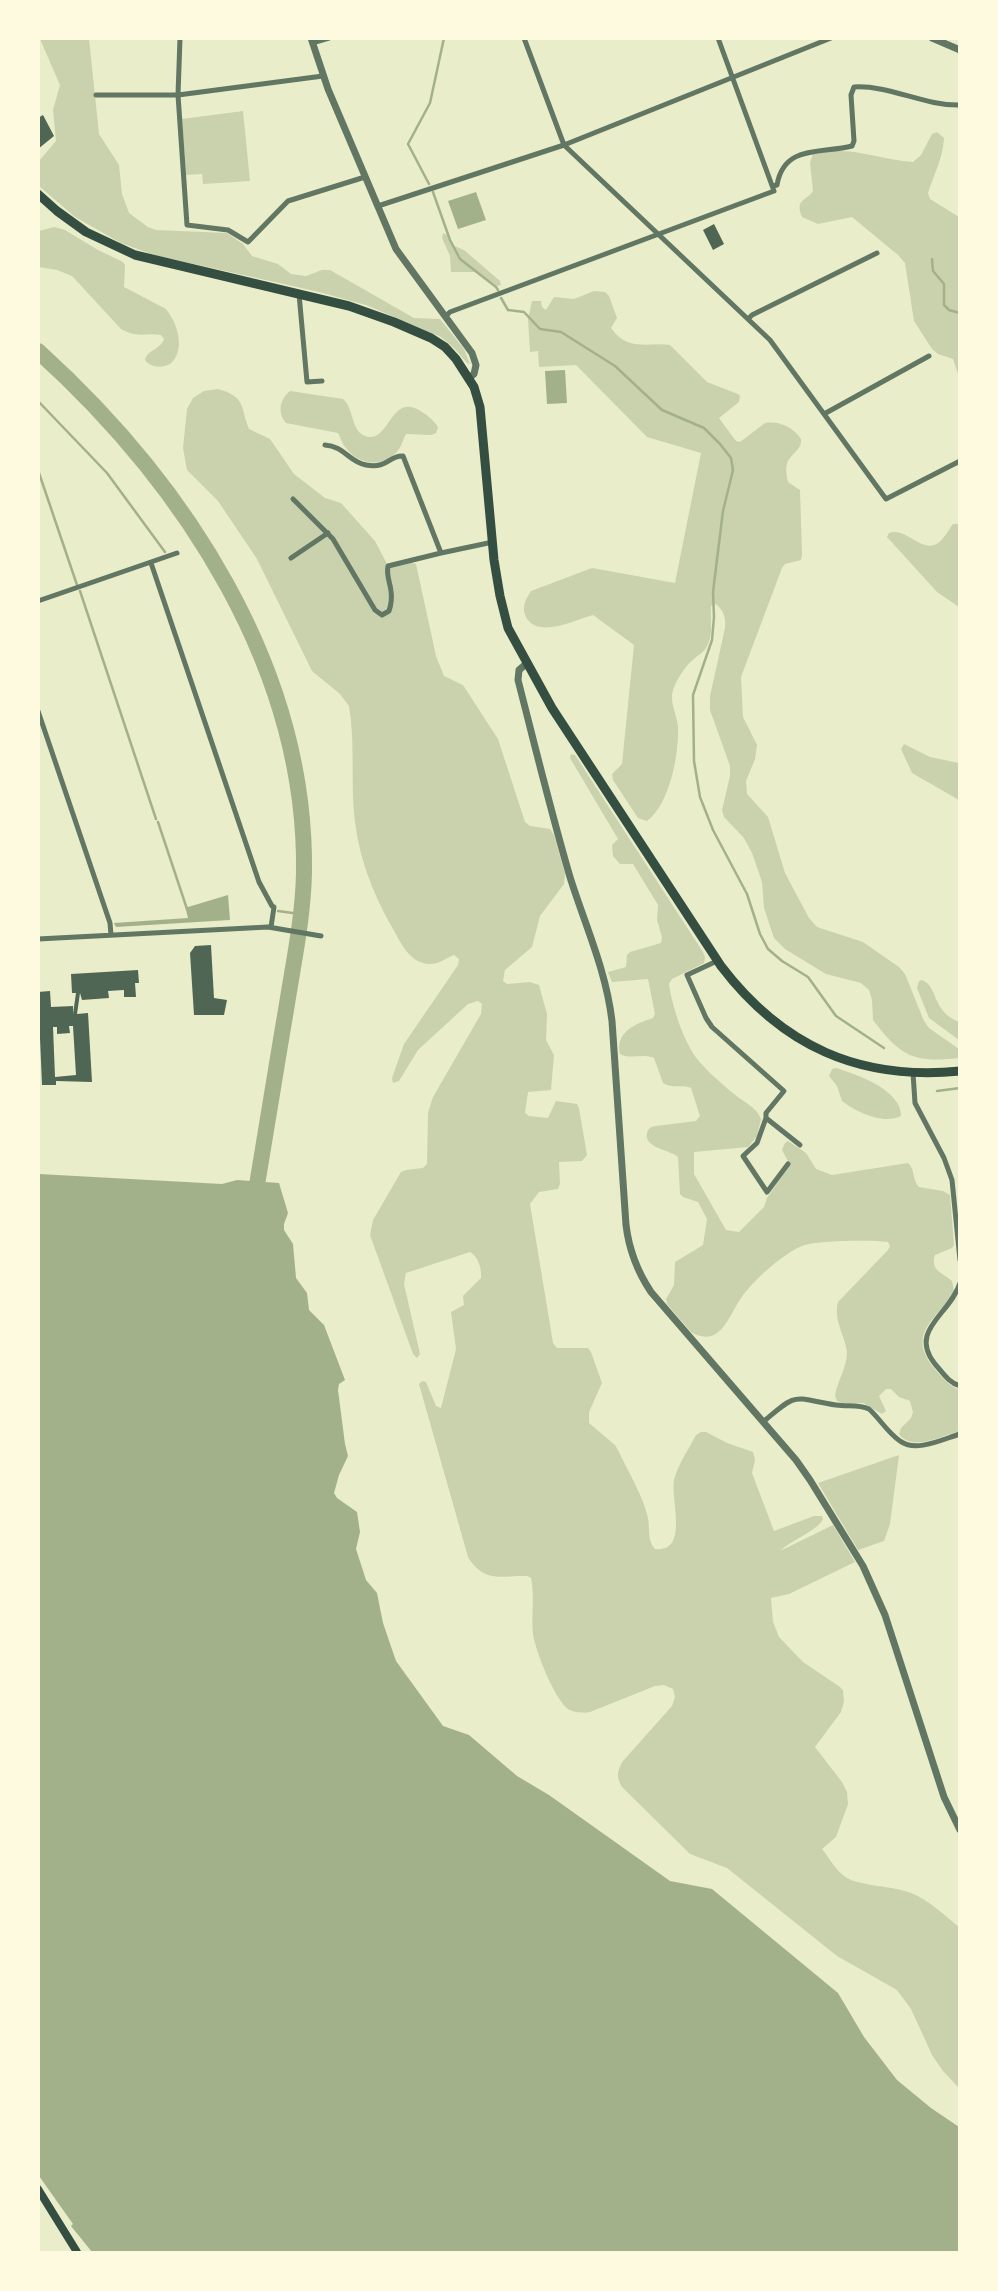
<!DOCTYPE html>
<html>
<head>
<meta charset="utf-8">
<style>
  body { margin:0 }
  #map { position:relative; width:998px; height:2291px; overflow:hidden; background:#e9edc9; font-family:Montserrat,sans-serif }
  canvas { display:block }
  .frame { position:absolute; inset:0; border:40px solid #fefae0; pointer-events:none }
</style>
</head>
<body>
<div id="map">
<canvas width="998" height="2291"></canvas>
<div class="frame"></div>
</div>
<script>
const c = document.querySelector('canvas').getContext('2d');
c.lineJoin = 'round';
function fillPath(path, color) { c.fillStyle = color; c.fill(path, 'evenodd'); }
function stroke(path, color, width, dash) { c.strokeStyle = color; c.lineWidth = width; c.lineCap = dash ? 'butt' : 'round'; c.setLineDash(dash || []); c.stroke(path); }
const green = new Path2D(`
  M40,39H89L99,134L119,165L122,194L129,213L148,227L156,230L227,233L243,244L252,256L278,264L291,274L306,276L322,270H330L414,318L440,319L464,349L470,364L467,363L455,349L441,337L366,305L319,292L154,255L121,243L75,217L39,186V161L56,141L53,110L60,85Z
  M243,111L250,181L203,184L202,174L186,175L182,119Z
  M937,132L944,138C943,158 934,174 928,193L930,199L959,217V377L953,359L938,354L932,349L914,321L905,263L898,255L852,217L818,224L802,217C795,199 805,202 813,191L810,163L813,154C849,144 878,160 913,162L921,155L932,134Z
  M54,227L65,230L98,250L123,262L125,265L124,287L166,309C178,324 186,351 170,364C162,368 151,368 145,360C147,350 160,350 164,339L161,335C145,332 138,339 121,329L72,276L57,270L39,267V231Z
  M443,233L447,235L452,245L464,250L500,281L501,285L497,286L476,272H451L450,256L442,238Z
  M594,291L605,292L609,296L617,318L611,328C628,352 647,342 670,345L707,382L738,394L740,396L739,402L719,418L736,441L740,442L765,423C779,421 793,427 801,439C802,451 790,453 787,464C785,470 787,477 788,482L800,490L802,555L801,560L785,564L782,568L741,677L743,717L757,745L755,759L746,781L747,794L768,817L785,873L809,918L817,927L863,942L899,967L905,974L924,1021L929,1028L959,1049V1058C914,1063 901,1057 873,1020L872,1000L869,990L861,983L826,974L785,949L774,938L764,908L762,882L752,853L744,838L724,817L722,810L730,776V766L710,710V696L725,628C726,618 724,611 716,604L711,606C710,620 714,635 706,648C703,653 698,655 694,659C685,666 677,679 673,690C669,702 677,714 678,727C679,754 670,804 647,821L638,818L613,780L612,774L622,764L634,645L593,615C575,620 538,639 526,617C521,607 526,599 531,591L592,568L675,583L701,453L647,437L576,365L539,367L538,351L530,352L528,319L532,301H541L542,307L546,310L554,297L574,299Z
  M218,389C246,397 240,406 249,429L270,439L294,474L325,498L341,503L375,541L387,564L410,562L416,564L436,656L444,676L463,685L498,739L525,822L530,826L550,829L554,835L565,874L564,884L540,916L532,947L505,970L503,981L507,984L530,982L539,985L547,1014L546,1040L554,1055L551,1090L528,1092L525,1113L529,1116L548,1118L556,1101L577,1104L579,1108L587,1155L582,1161L559,1162L560,1184L558,1189L539,1192L530,1204L553,1343L557,1348H588L591,1352L602,1383L589,1412V1423L615,1445L618,1450C628,1472 643,1495 648,1518C650,1529 647,1541 655,1549C690,1553 670,1498 674,1480C678,1464 689,1449 696,1435L701,1432H706L727,1443L753,1452L755,1460L752,1473L774,1531L814,1516H822L823,1519C819,1530 791,1540 780,1551L833,1525L855,1562L789,1594L771,1598L773,1622L779,1637L803,1662L840,1687L843,1690L844,1702L841,1712L815,1747L842,1782L847,1792L848,1804L836,1837L822,1849C830,1859 836,1871 847,1878C861,1886 893,1886 911,1893C929,1900 944,1915 959,1927V2088L943,2071L932,2055L911,2009L897,1990L837,1956L727,1868L690,1854L622,1787C616,1777 617,1771 623,1761L672,1706L675,1697L673,1689L664,1685L655,1686L590,1712C582,1713 575,1713 568,1709C555,1700 535,1650 533,1634C531,1615 535,1596 531,1578L527,1576C501,1575 485,1584 468,1557L419,1384L422,1381L426,1382L436,1406L441,1408L456,1349L451,1312L464,1305L463,1296L481,1278C482,1269 478,1256 470,1252L406,1273L404,1284L420,1354L417,1358L413,1354L370,1235L373,1220L401,1172L406,1170L423,1168L427,1164L428,1113L433,1097L481,1014L482,1004L478,1001L468,1004L418,1050L399,1081L393,1083L392,1078L404,1044L458,965L459,959L454,955C446,958 439,964 430,964C410,964 401,943 393,929C372,892 358,856 354,813C351,778 355,741 349,706L340,694L312,671L257,559L218,501L187,470L183,448L187,409L193,398L204,391Z
  M290,391L343,399C354,408 351,431 365,436C390,445 390,390 422,412C429,416 434,421 438,427L436,433L431,435L406,434C403,439 402,445 399,449C386,468 359,466 346,448C342,444 341,438 338,433L286,423C277,413 280,399 290,391Z
  M953,524H959V607L937,592L887,537L889,533C906,527 922,554 938,543C944,539 949,529 953,524Z
  M904,744L930,757L959,763V800L912,773L901,749Z
  M571,754L575,755L703,952L705,957L704,963L672,979L669,984C672,1006 684,1043 698,1060C708,1072 722,1084 734,1094C743,1102 757,1107 761,1119L757,1136L748,1147L694,1152V1174L726,1230L739,1232L764,1207L767,1198L790,1165L782,1150L785,1143L788,1141L806,1153L816,1169L832,1175L908,1163C915,1168 912,1180 919,1187L943,1191L950,1195L954,1245L952,1248L935,1255C930,1271 942,1272 952,1281L954,1291C936,1321 906,1333 934,1368C942,1377 948,1385 959,1390V1431C942,1436 912,1452 899,1434L901,1428L911,1418L913,1412L910,1401L899,1397L891,1389H886L879,1396L886,1411L882,1414L863,1403H842L837,1401L835,1396C837,1381 847,1368 847,1352C845,1335 833,1320 838,1302L888,1250L890,1246L888,1242C870,1240 818,1240 802,1246C781,1255 754,1280 741,1298C734,1308 727,1326 717,1333C709,1339 699,1337 691,1332L667,1304L666,1299L674,1285L675,1262L703,1245L707,1219L698,1202L683,1197L680,1194L678,1157C671,1150 643,1148 647,1133C649,1127 651,1127 656,1126L696,1121L700,1116L691,1088C682,1084 672,1089 663,1083L654,1058C643,1053 630,1060 620,1054C615,1032 635,1024 653,1018L655,1014L648,979L612,982L608,972L626,967L627,955L630,952L661,943L662,937L657,920L658,905L633,864H620L613,856L612,845L618,839L570,758Z
  M922,980C939,987 931,1011 959,1022V1040L929,1018L917,988L919,981Z
  M836,1068C856,1074 902,1090 901,1116C884,1125 856,1112 842,1101L837,1086L829,1076L832,1069Z
  M899,1455L890,1524L884,1541L858,1550L818,1483Z`);
const water = new Path2D(`
  M476,192L486,220L458,229L448,201Z
  M565,370L567,403L547,404L545,371Z
  M228,895L230,920L116,927L114,923L188,918L185,906L188,907Z
  M39,1174L222,1184L237,1180L279,1183L288,1213L284,1224V1230L293,1244L296,1278L307,1293L309,1310L324,1325L345,1380L339,1384L338,1390L345,1444L348,1456L339,1475L334,1493L337,1498L357,1512L360,1532L356,1549L366,1580L377,1593L383,1623L396,1661L443,1726L469,1735L517,1776L549,1795L670,1881L712,1889L838,1993L864,2037L897,2080L931,2108L959,2127V2252H92L71,2226L73,2224L39,2176Z`);
const stream = new Path2D(`
  M429,184L408,144L430,103L444,38
  M433,192L450,240L460,259L496,287L498,290
  M932,259L933,271L944,284V305L949,310L960,313
  M501,298L508,310L524,312L540,329L561,332L615,366L662,410L704,428L720,444L731,458L733,470L723,511L713,592L714,617L712,640L693,695L694,761L700,797L713,830L747,894L760,934L768,949L782,961L808,977L836,1016L884,1048
  M38,401L107,473L165,552
  M38,470L77,585
  M80,591L156,819
  M158,822L187,909
  M278,911L300,914
  M937,1091L960,1088`);
const river = new Path2D(`
  M38,351C185,484 307,669 304,873C303,919 293,965 286,1010C275,1074 265,1138 254,1203`);
const building = new Path2D(`
  M43,115L54,136L38,149V118Z
  M714,224L724,244L713,250L703,230Z
  M211,945L214,998L227,1000L224,1015H194L190,953L195,946Z
  M138,970L139,983H135L136,997H124V990L108,991L109,998L82,1000L80,993L77,1014L88,1013L92,1082L56,1081V1085H42L38,992L50,991L51,1007L73,1006V1014L76,993H72L71,974ZM69,1026H73L76,1075L55,1077L53,1027H57V1034L70,1033Z`);
const minor = new Path2D(`
  M180,38L178,95L187,225L228,230L248,242L288,201L365,177
  M524,38L564,145L770,340L886,499L960,461
  M312,43L329,38
  M96,95H178L323,76
  M773,186L777,185C784,144 822,154 852,146L854,141L851,95L854,87C890,85 924,106 960,105
  M378,206L564,145L831,38
  M299,294L307,382L322,381
  M445,317L450,312L774,191L718,38
  M748,319L752,315L877,253
  M824,414L929,356
  M325,445C344,446 349,462 366,465C388,469 389,455 403,456L441,553L493,542
  M293,499L333,539L375,610L382,615L389,611C391,605 392,598 391,591C390,582 386,575 388,566L441,553
  M291,558L328,533
  M151,563L259,882L272,906L274,907L271,927
  M38,601L177,553
  M38,711L110,923L111,935
  M38,939L268,927L321,936
  M717,961L687,975L706,1018L712,1027L784,1091L766,1113V1118L800,1145
  M913,1073L915,1103L944,1158L952,1180L960,1260
  M766,1118L757,1143L743,1156L767,1192L788,1164
  M960,1283C950,1315 908,1330 935,1364C943,1373 948,1382 960,1386
  M763,1422C799,1391 792,1398 836,1405C848,1407 858,1404 869,1409C880,1419 888,1433 900,1441C916,1453 943,1439 960,1434`);
const tertiary = new Path2D(`
  M311,38L328,89L396,249L472,353L476,365L474,374L469,378
  M932,38L960,50
  M526,664L519,670L518,680C535,746 551,812 570,877C585,925 606,970 612,1021L626,1225C629,1250 637,1271 651,1292L796,1460L810,1480L863,1566L885,1615L944,1797L960,1830`);
const secondary = new Path2D(`
  M38,2189L77,2252`);
const primary = new Path2D(`
  M38,194L57,211L86,232L135,255L349,306L394,322L431,338L445,347L456,359L474,387L480,407L494,560L500,596L508,628L552,708L721,966C782,1046 859,1081 960,1071`);
fillPath(green, '#cad2ad');
fillPath(water, '#a3b18a');
stroke(stream, '#a3b18a', 2.5);
stroke(river, '#a3b18a', 16);
fillPath(building, '#4f6655');
stroke(minor, '#617663', 5);
stroke(tertiary, '#617663', 7);
stroke(secondary, '#344e41', 8);
stroke(primary, '#344e41', 9);
</script>
</body>
</html>
